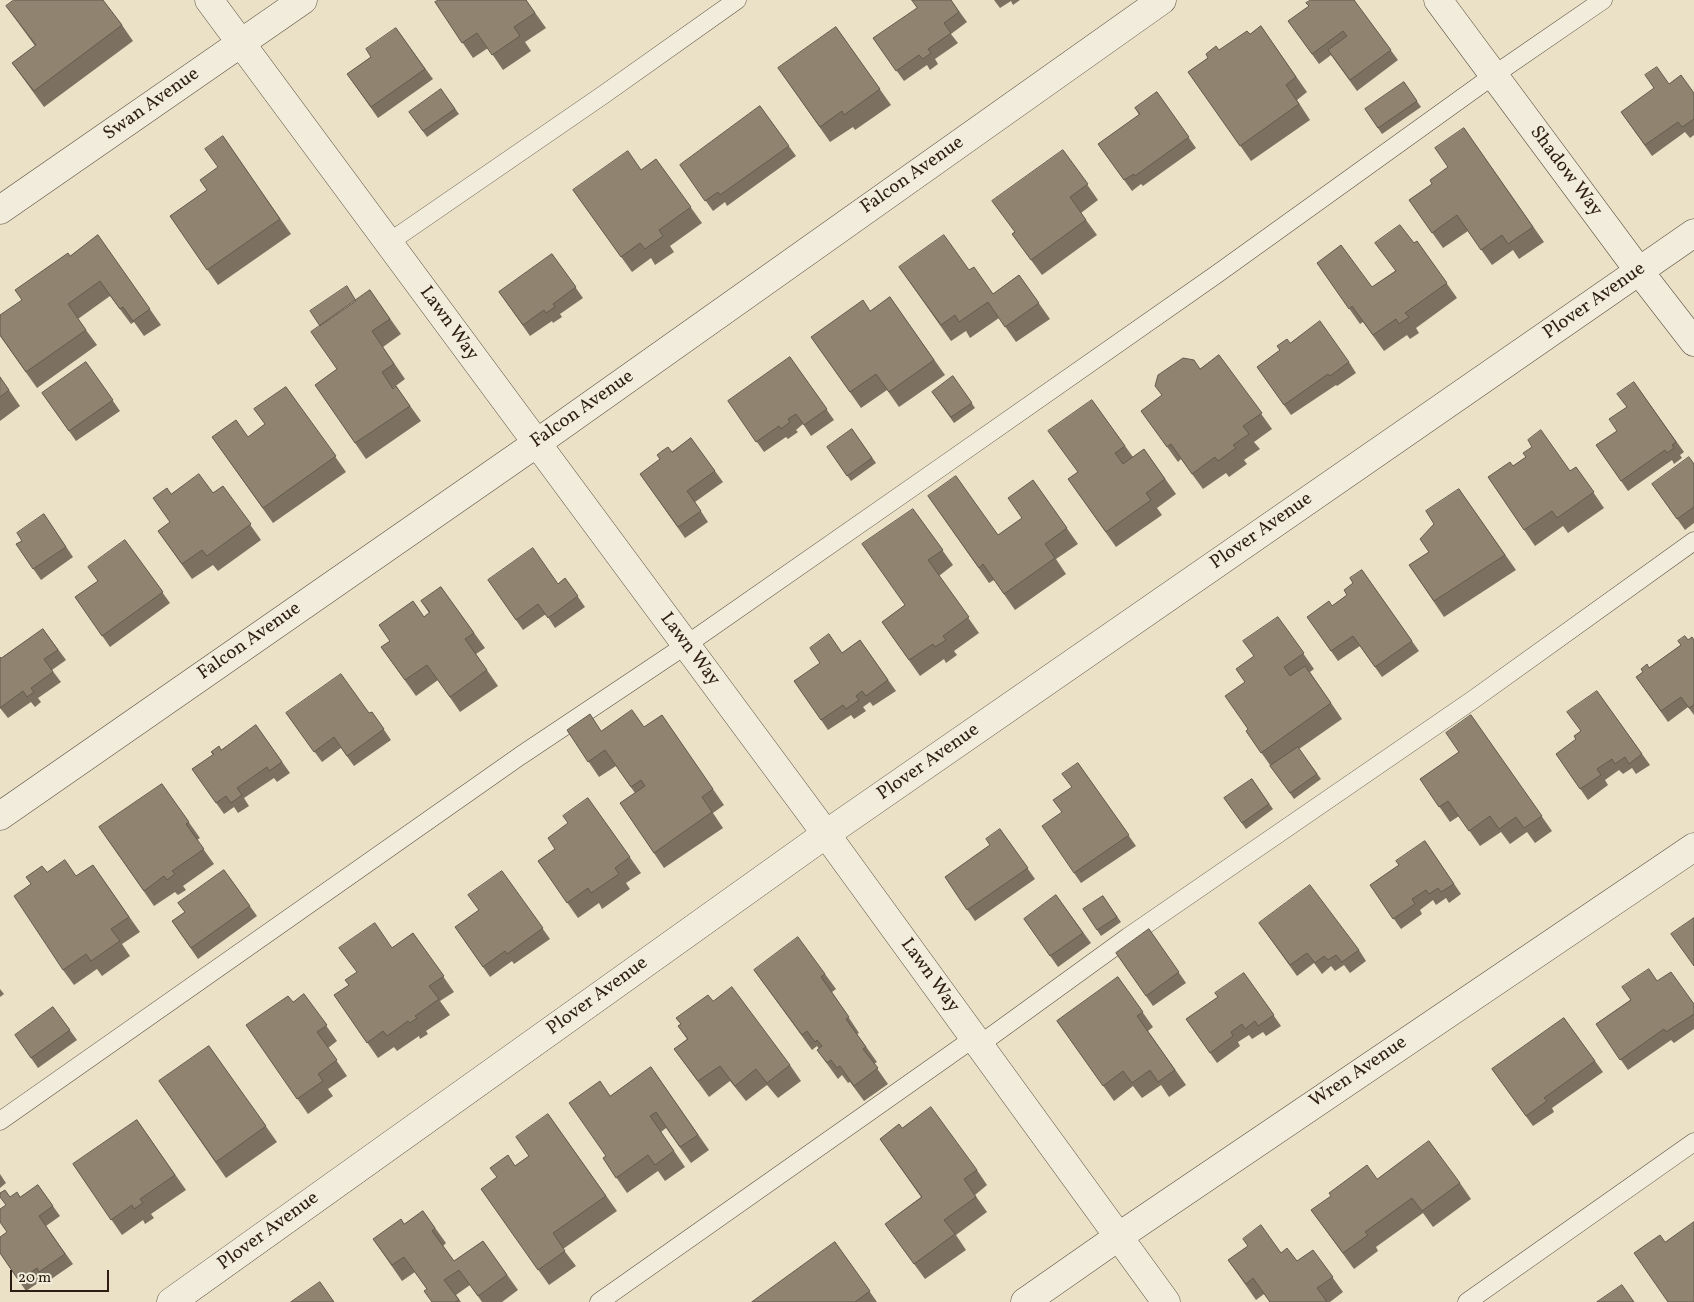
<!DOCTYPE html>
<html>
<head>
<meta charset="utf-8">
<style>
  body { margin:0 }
  #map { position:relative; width:1694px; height:1302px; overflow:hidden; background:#eae1c7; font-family:Vollkorn,serif }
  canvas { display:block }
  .scale { position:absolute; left:10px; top:1270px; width:99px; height:22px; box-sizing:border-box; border:2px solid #2e1e12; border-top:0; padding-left:6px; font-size:15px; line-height:18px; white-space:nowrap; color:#2e1e12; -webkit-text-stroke:4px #f1ecdb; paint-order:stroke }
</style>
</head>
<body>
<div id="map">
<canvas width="1694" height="1302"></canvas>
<div class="scale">20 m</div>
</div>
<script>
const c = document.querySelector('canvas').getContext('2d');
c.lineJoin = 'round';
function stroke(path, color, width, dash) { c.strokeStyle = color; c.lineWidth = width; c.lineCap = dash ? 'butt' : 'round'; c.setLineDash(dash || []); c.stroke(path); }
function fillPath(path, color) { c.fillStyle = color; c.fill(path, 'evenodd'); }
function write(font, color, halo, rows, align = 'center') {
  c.font = font + ' Vollkorn,serif'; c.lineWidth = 4; c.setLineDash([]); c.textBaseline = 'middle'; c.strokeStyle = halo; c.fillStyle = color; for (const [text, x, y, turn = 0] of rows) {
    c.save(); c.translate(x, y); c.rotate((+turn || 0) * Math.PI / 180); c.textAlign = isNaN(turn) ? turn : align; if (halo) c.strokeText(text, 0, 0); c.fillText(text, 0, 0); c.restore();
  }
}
const service = new Path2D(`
  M388,243L603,95L737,0
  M979,1045L1128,937L1474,699L1694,541
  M0,1121L520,756L686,645L937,470L1217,274L1494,75L1603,0
  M599,1302L974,1038
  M1467,1302L1694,1142`);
const minor = new Path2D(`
  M209,0L826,834L1166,1302
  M1438,0L1639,271L1694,342
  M0,210L303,0
  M0,816L537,443L1162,0
  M171,1302L826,834L1694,233
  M1025,1302L1118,1237L1694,847`);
const wall = new Path2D(`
  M526,0L546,28L525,42L531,51L503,70L488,48L473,58L435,2Z
  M951,0L967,22L951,34L958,43L935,59L938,64L930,70L927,65L904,81L873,38Z
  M994,0H1020L1013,5L1011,1L1000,8Z
  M1354,0L1398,60L1357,91L1331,55L1319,64L1288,21Z
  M6,6L122,25L133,41L44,107L12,63L35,46Z
  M1261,26L1307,92L1297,100L1310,120L1251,161L1188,72L1219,50L1250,34Z
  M836,27L891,105L855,130L853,127L830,142L778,68Z
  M396,28L433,79L378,118L347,74L371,57Z
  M1404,82L1421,107L1382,134L1365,109Z
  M1669,84L1694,93V135L1690,138L1685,132L1652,156L1621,112Z
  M441,89L459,114L427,137L409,112Z
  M1157,92L1196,148L1143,186L1141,184L1132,191L1098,144L1139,115L1135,108Z
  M760,106L796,156L727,206L725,202L713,211L680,165Z
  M1464,128L1544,242L1519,259L1513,250L1492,265L1468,231L1443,248L1409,200L1432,184L1448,167Z
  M223,136L291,234L218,285L170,216L207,190L218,167Z
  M1063,150L1098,200L1081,213L1097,235L1042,275L1012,234L1014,232Z
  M656,159L702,223L670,246L674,252L655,265L651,258L632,272L573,190L641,170Z
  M98,235L161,325L144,336L134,322L131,324L110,296L78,319L97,345L37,388L0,336L22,300L70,256Z
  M1417,241L1457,298L1416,328L1419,333L1410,339L1407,335L1384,351L1363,322L1360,324L1317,263L1372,287L1395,271L1414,243Z
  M552,254L583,298L560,314L562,317L553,323L552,321L530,336L499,292Z
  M899,267L969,270L993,294L1019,275L1050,319L1016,342L999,318L970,338L966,331L951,341Z
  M370,290L401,334L383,347L405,379L393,388H394L396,386L421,421L366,459L315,385L337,369L356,300Z
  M890,297L945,375L899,407L887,390L861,408L811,337L870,311Z
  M1290,343L1349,362L1356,373L1337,386L1336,385L1291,415L1257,367Z
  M1219,355L1272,429L1254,442L1260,449L1244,460L1247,464L1229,477L1226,473L1203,489L1181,459L1178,462L1141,411Z
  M790,357L834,420L811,436L803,424L796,430L798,432L788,439L786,437L764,452L728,401Z
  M86,362L120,411L76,441L42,393Z
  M953,376L975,408L954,423L932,392Z
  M0,377L20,406L0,421Z
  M1634,382L1684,452L1680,455L1682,458L1674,464L1672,460L1628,491L1596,445L1617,431L1627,407Z
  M286,387L346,472L273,523L212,437H248L265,424L254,409Z
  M1092,400L1133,457L1144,449L1176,494L1157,508L1162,515L1116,547L1068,479L1078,472Z
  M852,429L876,463L851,481L827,447Z
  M691,438L723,482L695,502L708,522L685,538L640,474Z
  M1526,457L1570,471L1576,467L1604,508L1568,533L1563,526L1535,546L1488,477L1513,466Z
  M1694,464V523L1685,530L1652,484Z
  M1033,480L1078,544L1056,559L1066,574L1015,610L994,580L989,583L928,496L998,535L1022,518Z
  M223,486L261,540L218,571L213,565L192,579L158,531L170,522L171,494L213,493Z
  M1459,489L1516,570L1444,617L1409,565L1429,552L1434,524Z
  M913,509L953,565L939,576L979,633L954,651L957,655L946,663L944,659L920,676L882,622L905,605Z
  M44,514L73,557L41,580L16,544L22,541Z
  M125,540L170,603L110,647L75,597L98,581Z
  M1362,570L1419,651L1382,677L1360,646L1338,661L1307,617L1332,606L1347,595L1353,583Z
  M565,578L585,607L555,628L546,614L523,630L488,580L558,584Z
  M441,587L485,648L476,654L498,686L460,712L438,680L416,696L381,647L390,641L379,625L424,617L429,613L421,601Z
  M1278,617L1314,669L1310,672L1342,719L1299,749L1321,779L1294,799L1246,731L1248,729L1254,656Z
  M43,629L66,660L52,670L61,682L38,698L41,702L35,707L31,702L8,718L0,708L1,658Z
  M860,640L896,691L873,706L870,702L863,707L866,711L854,719L851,715L828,730L794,681L842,653Z
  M1688,640H1694V715L1688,707L1668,722L1636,677Z
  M1597,691L1650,765L1636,774L1632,768L1623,774L1619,770L1605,780L1608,785L1588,800L1556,754L1576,740L1574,736L1581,731Z
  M372,712L391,740L354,766L341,748L322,762L286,713H369Z
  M662,715L724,805L713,813L723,828L664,868L620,803L635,793L616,766L599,777L567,730L601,731L644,727Z
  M1471,715L1552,831L1535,843L1527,832L1510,844L1501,832L1480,846L1459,816L1450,822L1420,779L1459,752Z
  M256,725L290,773L277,782L274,778L244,798L249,806L238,813L234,807L224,814L192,769L213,755L211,752L221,750Z
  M1078,763L1136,846L1081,883L1074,873L1062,812L1072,787Z
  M1252,779L1273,809L1246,829L1224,798Z
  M162,784L200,838L197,840L214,864L183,886L186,890L178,895L175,892L154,906L99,827Z
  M588,798L641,873L626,883L630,889L602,909L599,903L578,918L538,861L555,849L568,823Z
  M1000,829L1035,879L975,921L945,877L990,845Z
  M1425,841L1461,894L1449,903L1446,898L1436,905L1433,900L1420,910L1422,914L1401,929L1370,885L1399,865Z
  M93,865L140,932L122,944L130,956L102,976L97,969L74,985L63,970L47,872L76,876Z
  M224,870L257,916L198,959L172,921L185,912L178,903Z
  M502,871L550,939L514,964L512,961L490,977L455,927L479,910Z
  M1056,895L1091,943L1058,967L1024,919Z
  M1103,896L1121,922L1101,936L1083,909Z
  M1259,923L1359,950L1366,961L1350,973L1344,965L1335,971L1331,966L1322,974L1314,963L1297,976Z
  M1149,929L1186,983L1153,1006L1116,953Z
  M413,933L454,992L440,1001L450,1015L426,1031L428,1034L420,1039L419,1036L397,1051L394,1047L378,1058L334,995L349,985L357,972Z
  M754,970L825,974L836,989L832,992L859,1033L857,1034L877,1062L874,1064L888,1084L864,1101L850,1082L848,1083L842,1075L838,1079L817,1050L819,1049L817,1046L812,1050Z
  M1244,973L1281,1026L1266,1036L1263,1032L1252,1039L1249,1035L1238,1042L1240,1046L1217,1063L1186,1019L1218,997Z
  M1118,977L1153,1027L1148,1031L1186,1085L1169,1097L1161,1085L1142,1098L1133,1086L1114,1101L1057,1021Z
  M1657,981L1694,1004V1029L1674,1043L1671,1040L1628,1070L1596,1024Z
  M0,989L4,994L0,997Z
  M304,994L337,1041L328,1048L347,1076L328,1089L333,1096L308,1114L246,1025L293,1002Z
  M713,1001L790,1065L801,1081L778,1098L767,1085L746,1101L730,1081L709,1097L674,1049L687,1039L678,1026L681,1024L676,1018Z
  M53,1007L77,1040L38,1068L15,1035Z
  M1564,1018L1603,1072L1552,1108L1554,1112L1533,1126L1492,1069Z
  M209,1046L277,1142L226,1178L159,1081Z
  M651,1067L709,1150L691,1163L666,1128L661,1132L685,1167L665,1181L658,1171L627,1193L603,1158L606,1156L610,1096Z
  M548,1114L617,1211L563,1249L576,1266L549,1285L481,1189L529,1156Z
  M137,1120L186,1190L151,1214L154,1218L145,1224L143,1220L122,1235L73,1164Z
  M902,1128L977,1170L987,1185L975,1195L987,1212L956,1235L966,1250L925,1279L885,1224L921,1197L880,1139Z
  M0,1174L6,1183L0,1188Z
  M1377,1179L1460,1183L1471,1199L1433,1227L1423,1213L1376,1247L1378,1251L1354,1269L1311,1210Z
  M38,1185L60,1216L46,1226L73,1264L47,1282L44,1279L26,1291L0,1253L7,1232L6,1205L10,1197H20Z
  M423,1211L446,1243L443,1246L454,1261L483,1241L518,1290L502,1302H482L470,1285L456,1295L461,1302H432L427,1289L415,1272L402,1281L373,1239L404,1224Z
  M835,1242L877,1302H752Z
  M1313,1250L1343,1292L1330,1302H1270L1264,1294L1256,1300L1228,1260L1281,1253L1297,1261Z`);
const building = new Path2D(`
  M14,0H103L122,25L34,91L12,63L36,45L6,6Z
  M439,0H526L535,13L514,27L520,36L492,55L477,33L462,43L435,2Z
  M912,0H951L959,12L944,23L951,33L928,49L931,53L923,59L919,55L896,71L873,38L917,8Z
  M1311,0H1354L1391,50L1350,80L1328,50L1347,36L1343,31L1312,54L1288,21L1309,6L1306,3Z
  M1261,26L1296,77L1286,85L1299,104L1240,146L1188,72L1208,58L1206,54L1216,46L1219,50L1247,31L1250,34Z
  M836,27L880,89L844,115L842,111L820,127L778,68Z
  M396,28L425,69L371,107L347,74L371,57L366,49Z
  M1657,67L1669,84L1681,75L1694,93V119L1682,127L1678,122L1645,145L1621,112L1654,88L1645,75Z
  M1404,82L1417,101L1378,128L1365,109Z
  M441,89L455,109L423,131L409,112Z
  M1157,92L1189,137L1135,176L1134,174L1124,180L1098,144L1140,114L1135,108Z
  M760,106L789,146L720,195L718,192L705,201L680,165Z
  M1464,128L1533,227L1508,244L1502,235L1481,250L1457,215L1432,233L1409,200L1432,184L1430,180L1448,167L1435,148Z
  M223,136L280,219L207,270L170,216L207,190L200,180L218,167L205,149Z
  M1063,150L1088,184L1070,197L1086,220L1031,260L1012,234L1015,232L992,201Z
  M628,151L641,170L656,159L691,207L659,230L663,236L645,249L640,243L621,257L573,190Z
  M1400,225L1414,243L1417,241L1447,283L1405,313L1409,317L1399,324L1396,319L1373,335L1352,306L1349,309L1317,263L1341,245L1372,287L1396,271L1375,243Z
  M98,235L150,309L133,321L123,307L120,309L100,281L68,304L86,330L26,372L0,335V315L22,300L15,290L68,253L70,256Z
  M944,235L969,270L974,267L993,294L1019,275L1039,303L1005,327L988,302L959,322L955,315L941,325L899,267Z
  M552,254L576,287L553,304L555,307L546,313L544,310L523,325L499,292Z
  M347,286L356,301L320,326L310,311Z
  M370,290L390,319L372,331L394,364L382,372L393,389L396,386L410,406L355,443L315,385L337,369L311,332Z
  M890,297L934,360L889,392L876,374L850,392L811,337L863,300L870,311Z
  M1320,321L1349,362L1330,376L1328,374L1284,405L1257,367L1280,350L1277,346L1287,339L1290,343Z
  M1219,355L1262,413L1243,426L1249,434L1233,445L1236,448L1218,461L1215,457L1192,474L1171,444L1167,447L1141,411L1162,395L1155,386L1158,375L1183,358L1194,360L1200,369Z
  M790,357L827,409L804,425L796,414L788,419L790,422L781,429L779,426L756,442L728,401Z
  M86,362L113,400L69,431L42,393Z
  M953,376L972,403L951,417L932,392Z
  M0,377L9,390L0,397Z
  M1634,382L1676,442L1672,445L1674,448L1667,453L1665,450L1621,481L1596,445L1617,431L1609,419L1627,407L1617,394Z
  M286,387L336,456L263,508L212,437L236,420L248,437L265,424L254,409Z
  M1092,400L1125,446L1115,453L1123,464L1144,449L1165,479L1146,493L1151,500L1106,532L1068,479L1078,472L1048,431Z
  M852,429L872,458L847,476L827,447Z
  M1541,430L1570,471L1576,467L1594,492L1557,518L1552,511L1524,530L1488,477L1510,462L1513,466L1526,457L1523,453L1532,447L1528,440Z
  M691,438L715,471L687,491L701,511L678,527L640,474L660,459L657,455L662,451L668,447L672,452Z
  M1689,457L1694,464V507L1677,519L1652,484Z
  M199,474L213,493L223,486L251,524L207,556L202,550L182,564L158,531L170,522L153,498L167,488L171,494Z
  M956,476L998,535L1022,518L1008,498L1033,480L1067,528L1045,544L1055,558L1004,594L983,564L979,568L928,496Z
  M1459,489L1505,555L1434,601L1409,565L1429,552L1420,539L1434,524L1426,511Z
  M913,509L943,550L928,560L969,617L943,636L946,640L935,647L933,644L909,660L882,622L905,605L862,544Z
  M44,514L66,547L33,569L16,544L22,541L17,533Z
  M125,540L163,592L102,636L75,597L98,581L88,567Z
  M533,548L558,584L565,578L578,596L548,618L538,604L516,620L488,580Z
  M1362,570L1412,641L1375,667L1353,636L1331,651L1307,617L1329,601L1332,606L1347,595L1344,590L1353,583L1350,578Z
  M441,587L474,633L465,639L487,670L450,697L427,665L405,680L381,647L390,641L379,625L413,601L424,617L430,612L421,601Z
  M1278,617L1304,653L1284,667L1290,676L1305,666L1331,703L1261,753L1246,731L1248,729L1225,696L1245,682L1236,669L1254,656L1243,641Z
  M43,629L58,650L44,659L53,672L31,688L34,692L27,697L23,691L0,708V657L1,658Z
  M829,634L842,653L860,640L888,680L866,696L862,691L856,696L859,700L846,709L843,705L821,720L794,681L820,663L810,648Z
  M1685,636L1688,640L1692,637L1694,640V705L1689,708L1681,697L1661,711L1636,677L1643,672L1641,669L1647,664L1649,668L1681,645L1678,641Z
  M341,674L369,713L372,712L384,729L347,756L334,737L314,752L286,713Z
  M1597,691L1642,754L1629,764L1625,757L1615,764L1612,759L1597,769L1601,775L1580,789L1556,754L1576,739L1574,736L1581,731L1567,712Z
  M632,710L644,727L662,715L713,789L702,797L712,812L654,853L620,803L645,786L641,780L631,787L605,750L588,762L567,730L590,714L601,731Z
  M1471,715L1542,816L1524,828L1516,817L1499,829L1490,816L1469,831L1448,801L1439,807L1420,779L1459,752L1446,733Z
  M256,725L282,762L269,771L267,767L237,788L242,795L231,803L226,796L216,803L192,769L214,754L211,752L219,746L221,750Z
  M1298,747L1317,774L1290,793L1270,766Z
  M1078,763L1129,835L1074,873L1042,826L1062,812L1053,800L1072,787L1062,774Z
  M1252,779L1269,804L1242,823L1224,798Z
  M162,784L189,822L186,824L204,849L172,871L175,874L167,880L164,876L144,891L99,827Z
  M588,798L630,857L615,868L619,874L591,893L588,888L567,903L538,861L555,849L548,838L568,823L563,816Z
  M1000,829L1028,868L967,910L945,877L990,845L986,839Z
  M1425,841L1454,884L1441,892L1438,888L1429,894L1426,890L1412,899L1415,904L1393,919L1370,885L1399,865L1396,861Z
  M65,860L76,876L93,865L129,917L111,929L120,941L91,961L86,954L63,970L14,896L31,884L26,877L42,866L47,872Z
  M224,870L250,906L191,948L172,921L185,912L178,903Z
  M502,871L543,928L507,954L505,951L483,967L455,927L479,910L468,895Z
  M1310,885L1359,950L1342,962L1336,955L1328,960L1324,956L1315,963L1307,953L1290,965L1259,923Z
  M1056,895L1083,933L1050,956L1024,919Z
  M1103,896L1117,917L1097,930L1083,909Z
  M1694,918V966L1671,934Z
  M375,923L392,948L413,933L444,976L429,986L439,999L415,1016L417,1018L410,1023L408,1021L387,1036L383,1031L367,1043L334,995L349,985L345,980L357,972L339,948Z
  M1149,929L1179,972L1146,996L1116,953Z
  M798,937L825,974L821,977L849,1017L846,1019L866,1047L863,1049L878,1068L854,1086L840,1066L837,1068L831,1060L827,1063L817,1050L822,1046L817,1040L815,1042L807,1031L802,1035L754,970Z
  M1649,969L1657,981L1671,972L1694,1004V1014L1666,1032L1664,1029L1620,1060L1596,1024L1631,1000L1622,987Z
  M1244,973L1274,1015L1258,1026L1255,1021L1245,1029L1242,1024L1231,1032L1233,1036L1210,1053L1186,1019L1218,997L1215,993Z
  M1118,977L1143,1012L1137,1016L1175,1070L1158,1082L1150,1070L1132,1083L1123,1071L1103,1086L1057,1021Z
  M732,987L790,1065L767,1083L756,1069L735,1086L720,1066L698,1081L674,1049L688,1039L678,1026L681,1024L676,1018L708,995L713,1001Z
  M304,994L327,1025L317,1032L337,1060L318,1074L323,1081L297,1099L246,1025L288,996L293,1002Z
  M53,1007L70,1030L31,1058L15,1035Z
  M1564,1018L1595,1061L1544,1098L1547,1101L1526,1116L1492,1069Z
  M209,1046L266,1126L216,1162L159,1081Z
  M651,1067L698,1135L680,1147L656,1112L650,1116L674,1151L655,1165L648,1155L616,1178L603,1158L606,1156L569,1103L600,1081L610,1096Z
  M931,1107L977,1170L964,1179L976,1197L944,1220L955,1234L914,1264L885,1224L922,1197L880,1139L899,1124L902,1128Z
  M548,1114L606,1196L553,1233L565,1251L538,1270L481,1189L497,1177L490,1168L508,1155L515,1166L529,1156L516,1137Z
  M137,1120L175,1175L140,1199L143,1203L134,1209L132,1205L111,1220L73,1164Z
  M1429,1141L1460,1183L1422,1211L1412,1198L1365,1232L1368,1235L1343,1253L1311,1210L1331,1196L1329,1193L1367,1165L1377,1179Z
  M38,1185L53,1206L39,1216L65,1254L39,1272L37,1268L19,1281L0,1253V1237L7,1232L0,1222V1209L6,1205L0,1197V1193L5,1190L10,1197L17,1192L20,1197Z
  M423,1211L435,1228L432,1231L454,1261L483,1241L507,1275L478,1296L459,1270L444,1280L459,1300L455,1302H432L424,1291L427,1289L404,1257L392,1265L373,1239L401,1219L404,1224Z
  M1694,1222V1302H1668L1634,1253L1660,1235L1665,1242Z
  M1261,1225L1281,1253L1287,1248L1297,1261L1313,1250L1333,1277L1317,1288L1327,1302H1270L1253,1278L1246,1284L1228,1260L1248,1246L1243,1239Z
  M835,1242L870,1291L855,1302H752Z
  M320,1282L334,1302H291Z
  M1622,1285L1634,1302H1597Z`);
const streetNames = [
  ["Swan Avenue",152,105,-35],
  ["Shadow Way",1565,172,53],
  ["Falcon Avenue",913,176,-35],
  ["Plover Avenue",1595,302,-35],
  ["Lawn Way",448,324,54],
  ["Falcon Avenue",583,410,-35],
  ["Plover Avenue",1262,532,-35],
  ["Falcon Avenue",250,642,-35],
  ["Lawn Way",689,650,53],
  ["Plover Avenue",929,763,-35],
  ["Lawn Way",929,976,54],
  ["Plover Avenue",598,997,-36],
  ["Wren Avenue",1359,1073,-34],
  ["Plover Avenue",269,1232,-36]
];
stroke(service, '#5d4f3f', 19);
stroke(minor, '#5d4f3f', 29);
stroke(service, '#f1ecdb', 18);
stroke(minor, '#f1ecdb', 28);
fillPath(wall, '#7c7160');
fillPath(building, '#908370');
stroke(building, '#655c4e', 1);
write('19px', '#2e1e12', '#f1ecdb', streetNames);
</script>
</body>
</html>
